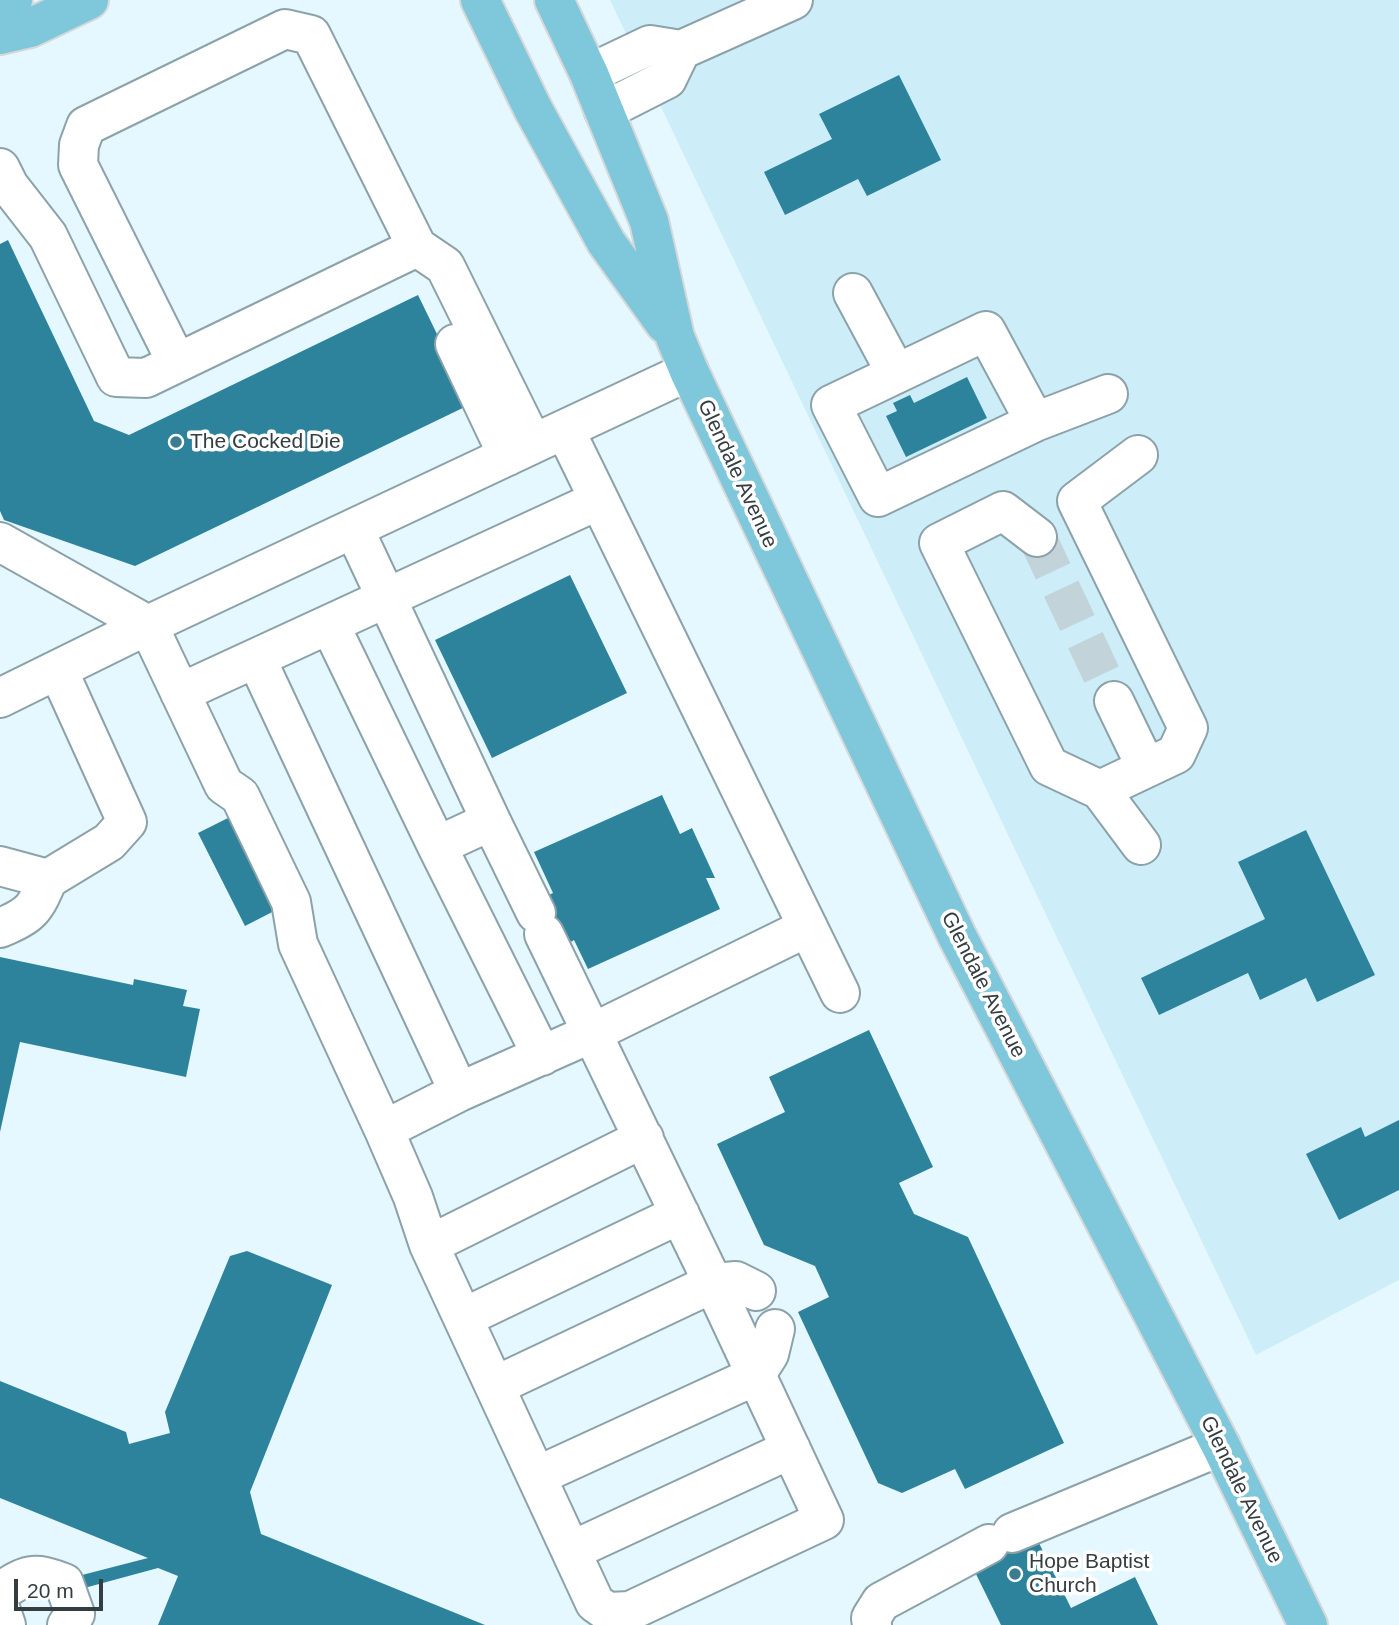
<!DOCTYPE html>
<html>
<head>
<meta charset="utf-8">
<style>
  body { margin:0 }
  #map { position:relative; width:1399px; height:1625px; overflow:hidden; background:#e5f8ff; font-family:Helvetica,sans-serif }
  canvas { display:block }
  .scale { position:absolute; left:14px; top:1579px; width:89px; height:32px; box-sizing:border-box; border:4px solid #343d40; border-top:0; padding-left:9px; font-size:21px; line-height:24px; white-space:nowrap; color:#343d40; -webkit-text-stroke:5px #fff; paint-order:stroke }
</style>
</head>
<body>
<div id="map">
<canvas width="1399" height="1625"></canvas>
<div class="scale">20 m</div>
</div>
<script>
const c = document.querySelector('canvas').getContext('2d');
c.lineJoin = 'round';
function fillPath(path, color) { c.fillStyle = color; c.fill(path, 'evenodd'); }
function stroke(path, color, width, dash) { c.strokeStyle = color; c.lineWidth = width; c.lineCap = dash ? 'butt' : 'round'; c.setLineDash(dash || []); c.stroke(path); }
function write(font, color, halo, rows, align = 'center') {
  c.font = font + ' Helvetica,sans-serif'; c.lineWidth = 7; c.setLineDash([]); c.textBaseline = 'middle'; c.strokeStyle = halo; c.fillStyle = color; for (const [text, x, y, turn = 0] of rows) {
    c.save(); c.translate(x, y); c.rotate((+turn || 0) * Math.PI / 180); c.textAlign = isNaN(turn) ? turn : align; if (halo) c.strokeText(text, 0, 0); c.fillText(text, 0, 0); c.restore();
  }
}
const built = new Path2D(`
  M610,0H1399V1280L1256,1355Z`);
const building = new Path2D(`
  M899,75L941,160L867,196L858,179L785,215L764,172L832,139L819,114Z
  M8,240L94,421L129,435L418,295L471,404L135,566L4,520L0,511V244Z
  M967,377L987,418L906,457L886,416L897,411L893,403L910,395L914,403Z
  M570,575L627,693L492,758L435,640Z
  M662,795L680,834L692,828L715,878H706L720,909L588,969L574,940L567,944L544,897L553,893L534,852Z
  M232,816L280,908L245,926L198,833Z
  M1306,830L1375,975L1317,1002L1306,978L1260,1000L1248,973L1159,1015L1141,978L1265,919L1238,862Z
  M0,957L133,985L134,979L187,990L183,1006L200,1009L186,1077L20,1042L0,1132Z
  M869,1030L933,1167L899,1183L914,1214L968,1237L1064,1443L965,1489L955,1469L902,1493L878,1483L798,1312L829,1297L815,1266L764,1245L717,1144L785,1112L769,1077Z
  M1399,1120V1190L1339,1220L1306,1154L1361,1127L1365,1137Z
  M247,1251L332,1285L250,1492L261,1534L485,1625H158L178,1576L158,1568L77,1590L82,1575L148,1558L0,1498V1381L126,1432L129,1444L170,1433L165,1412L230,1256Z
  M984,1533L1038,1541L1071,1608L1135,1577L1158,1625H1001L975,1572L998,1561Z`);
const minorTunnel = new Path2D(`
  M1037,537L1114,701`);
const minor = new Path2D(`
  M681,50L793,0
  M589,74L650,45L681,50L667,79L604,111
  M0,168L9,186L48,236L116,377L146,378L417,247L445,266L533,444L689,371
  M853,293L896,373
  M455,344L508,456
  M177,363L78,165L79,145L86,126L285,29L311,35L417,247
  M1035,422L986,331L831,405L878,497L1035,422L1108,394
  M565,430L840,993
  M354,529L491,821L437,846L542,1056
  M1037,537L1003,511L939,543L1049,766L1100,790L1141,845
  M0,542L148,625L533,444
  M330,625L437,846
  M256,658L459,1092
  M180,693L599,500
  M0,698L148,625L224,785L240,796L291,902L298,944L384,1130L413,1197L429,1245L595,1603L608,1612L630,1611L824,1520L713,1283L592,1033L459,1092L384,1130
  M1114,701L1146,767
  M1100,790L1176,754L1188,728L1077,501L1138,455
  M491,821L536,913
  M0,866L48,879L109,842L127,822L58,670
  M0,928C32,915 35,909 48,879
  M544,934L592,1033L808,927
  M429,1245L644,1138
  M463,1318L680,1214
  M495,1386L713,1283L736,1281L756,1291
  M537,1476L755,1376L769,1354L775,1329
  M1012,1533L1221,1446
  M571,1551L791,1449
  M0,1592C27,1574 33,1571 64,1583L75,1614L67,1625
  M0,1608L6,1625
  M872,1625L871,1618L881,1602L989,1544`);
const major = new Path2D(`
  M480,0L533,109L606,242L665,324
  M554,0L589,74L649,221L675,337L689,371L957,936L1221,1446L1308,1625
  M0,8L13,0
  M0,35L30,28L89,0`);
const markers = [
  [176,442,7,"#3c7c8f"],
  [1015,1574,7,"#3c7c8f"]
];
const poiNames = [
  ["The Cocked Die",190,442],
  ["Hope Baptist",1029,1562],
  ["Church",1029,1586]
];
const streetNames = [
  ["Glendale Avenue",737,474,65],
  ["Glendale Avenue",983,985,63],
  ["Glendale Avenue",1241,1490,64]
];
fillPath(built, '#cdeef9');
fillPath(building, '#2d839c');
stroke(minorTunnel, '#c2d3d9', 38, [38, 19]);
stroke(minor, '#8ca2a9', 42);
stroke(major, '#d6d8d9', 42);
stroke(minor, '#fff', 38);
stroke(major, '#7fc7da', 38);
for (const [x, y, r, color] of markers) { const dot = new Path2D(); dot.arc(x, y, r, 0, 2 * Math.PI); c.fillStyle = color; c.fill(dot); stroke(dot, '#fff', 2.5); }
write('21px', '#343d40', '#fff', poiNames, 'left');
write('21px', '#343d40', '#fff', streetNames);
</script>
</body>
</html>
